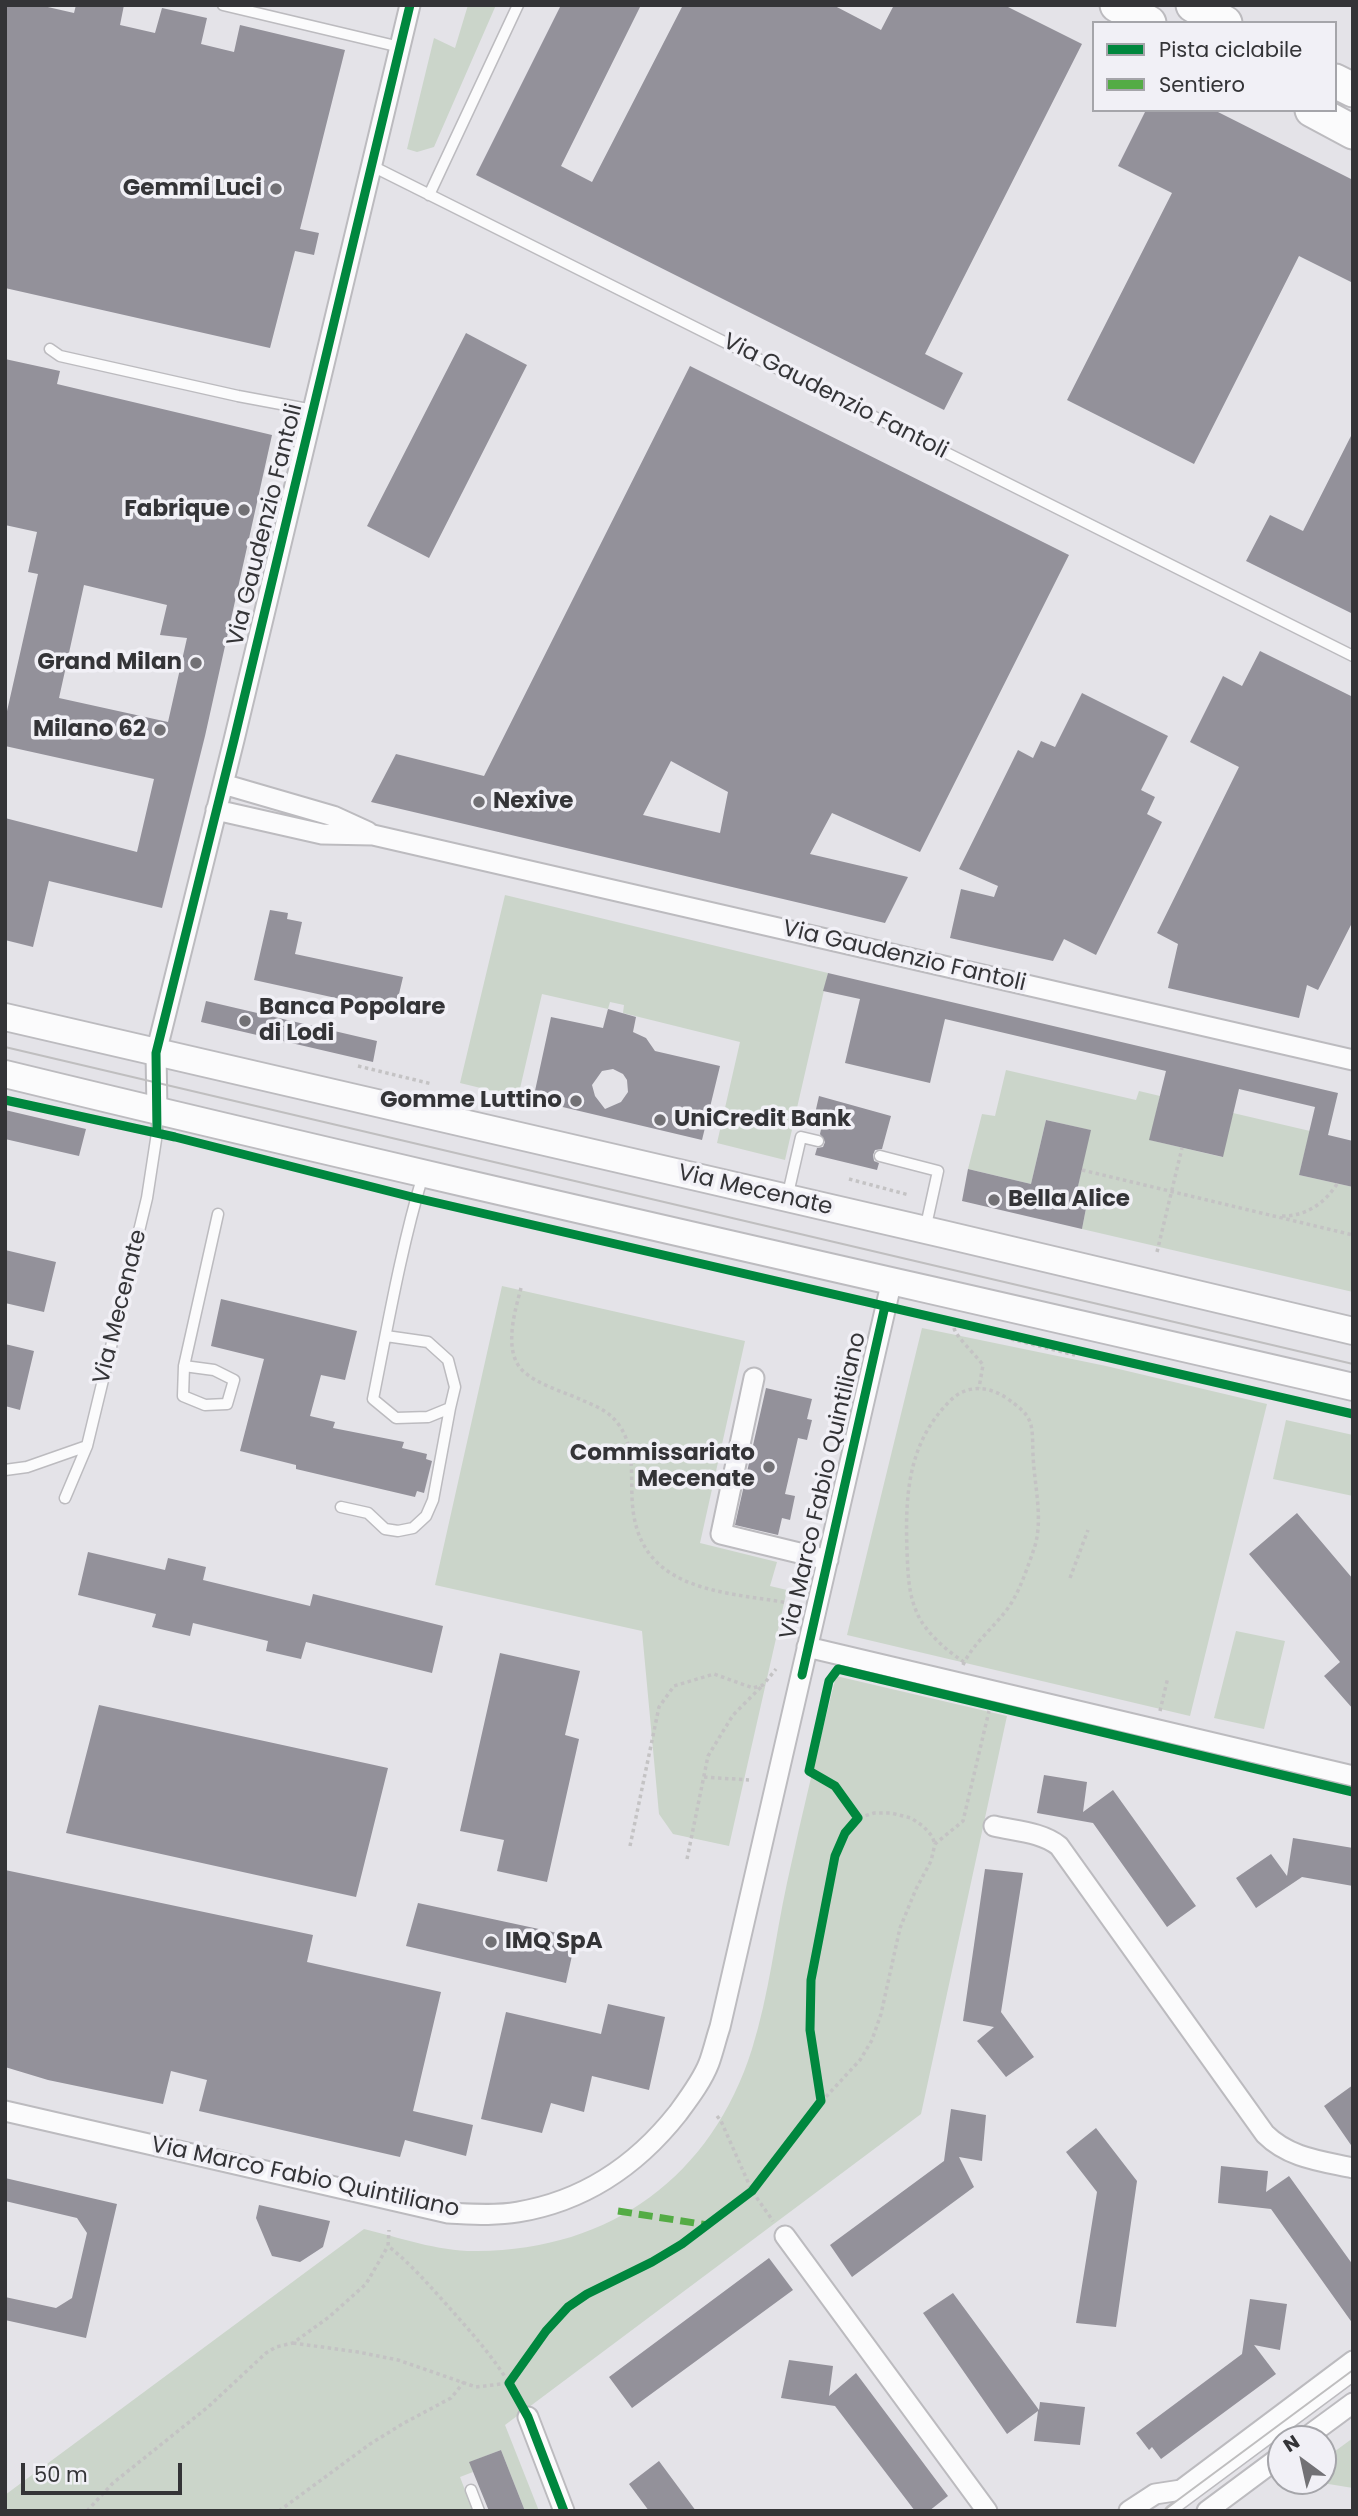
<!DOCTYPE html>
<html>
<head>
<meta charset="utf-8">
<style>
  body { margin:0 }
  #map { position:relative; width:1358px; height:2516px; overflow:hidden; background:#e4e3e8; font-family:Poppins,sans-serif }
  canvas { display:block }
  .frame { position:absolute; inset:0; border:7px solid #343437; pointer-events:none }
  .legend { position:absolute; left:1092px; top:21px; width:245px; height:91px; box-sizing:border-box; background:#f1f0f6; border:2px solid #a5a5aa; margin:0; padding:9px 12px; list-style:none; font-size:21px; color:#343437 }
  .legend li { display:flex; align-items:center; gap:14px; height:35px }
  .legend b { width:35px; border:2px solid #a5a5aa }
  .north { position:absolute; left:1267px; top:2425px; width:70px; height:70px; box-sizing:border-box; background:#f1f0f6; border:2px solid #a5a5aa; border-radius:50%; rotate:327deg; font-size:19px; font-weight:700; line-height:28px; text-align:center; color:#343437 }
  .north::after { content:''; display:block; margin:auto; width:24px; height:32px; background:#727175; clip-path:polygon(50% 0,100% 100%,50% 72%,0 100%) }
  .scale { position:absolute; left:21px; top:2463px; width:161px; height:32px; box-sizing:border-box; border:4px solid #343437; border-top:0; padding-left:9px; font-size:21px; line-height:24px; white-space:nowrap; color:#343437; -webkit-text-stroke:5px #f1f0f6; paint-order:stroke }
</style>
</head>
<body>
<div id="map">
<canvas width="1358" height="2516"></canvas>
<div class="frame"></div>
<ul class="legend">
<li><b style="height:9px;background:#00873e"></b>Pista ciclabile</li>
<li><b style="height:9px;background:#54ac45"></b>Sentiero</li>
</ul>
<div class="north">N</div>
<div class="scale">50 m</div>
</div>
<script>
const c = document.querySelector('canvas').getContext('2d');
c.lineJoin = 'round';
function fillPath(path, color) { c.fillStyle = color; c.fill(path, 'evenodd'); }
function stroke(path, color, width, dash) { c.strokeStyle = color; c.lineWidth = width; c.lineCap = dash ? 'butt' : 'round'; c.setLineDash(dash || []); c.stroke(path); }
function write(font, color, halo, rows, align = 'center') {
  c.font = font + ' Poppins,sans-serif'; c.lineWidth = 7; c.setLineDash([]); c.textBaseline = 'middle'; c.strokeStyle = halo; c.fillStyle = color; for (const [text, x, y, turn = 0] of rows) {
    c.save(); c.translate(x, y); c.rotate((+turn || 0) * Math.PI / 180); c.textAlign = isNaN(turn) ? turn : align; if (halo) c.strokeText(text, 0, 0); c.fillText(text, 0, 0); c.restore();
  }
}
const green = new Path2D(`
  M468,5H496L434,147L417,152L407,149L434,38L455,48Z
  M505,895L828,973L785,1160L717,1143L740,1042L623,1013L624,1005L610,1002L608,1009L542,994L518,1097L460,1083Z
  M1006,1070L1136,1100L1139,1091L1160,1096L1150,1140L1222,1157L1233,1113L1310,1131L1299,1175L1353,1187V1292L1082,1229L1088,1198L1076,1195L1090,1130L1046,1120L1031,1184L968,1169L982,1114L995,1116Z
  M502,1286L745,1341L700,1543L777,1562L770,1586L787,1590L729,1846L673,1834L659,1814L642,1631L435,1585Z
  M922,1328L1106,1366L1267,1404L1190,1716L847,1635Z
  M1286,1420L1353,1435V1496L1273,1479Z
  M1236,1631L1285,1641L1264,1729L1214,1718Z
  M836,1676L1007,1716L921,2114L505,2425L539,2511H525L501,2450L470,2462L473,2472L460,2477L473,2511H5V2495L364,2229C401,2238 440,2252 478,2251C611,2250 712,2176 752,2049C769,1995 775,1938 787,1883C802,1813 819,1744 836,1676Z
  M1353,2438V2488L1310,2481H1323V2460Z`);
const building = new Path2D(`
  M5,5H39L74,13L76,5H124L120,25L155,33L162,8L207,18L201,44L234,52L240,25L345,50L300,229L319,233L314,255L295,251L270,348L5,288Z
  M561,5H641L561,166L592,182L683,5H833L881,30L894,5H1004L1082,44L925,354L963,373L944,410L476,175Z
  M1146,110H1214L1353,180V283L1299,256L1194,464L1067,400L1172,193L1118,166Z
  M466,333L527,365L429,558L367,526Z
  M5,359L60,371L57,384L272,435L205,736L162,908L49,881L33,947L5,940V818L137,852L154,779L5,746V720L38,574L28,572L37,532L5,525ZM84,585L167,605L160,635L187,638L168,722L59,698Z
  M690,366L1069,555L920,852L832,813L810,854L908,877L885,923L371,802L396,754L484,776ZM671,761L728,792L720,833L643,815Z
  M1353,432V614L1246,561L1270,515L1303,531Z
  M1260,651L1353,697V921L1318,990L1307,985L1299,1018L1168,988L1178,944L1157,933L1239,767L1190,742L1223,676L1242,686Z
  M1082,693L1168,736L1141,790L1155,797L1147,814L1162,822L1096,955L1064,939L1053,961L950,938L961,889L994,897L998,886L959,869L1018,750L1033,758L1041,741L1055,747Z
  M270,910L288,913L287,919L302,922L295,954L403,977L395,1011L254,980Z
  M828,973L1338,1093L1328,1135L1353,1141V1187L1299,1175L1315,1107L1239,1089L1223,1157L1149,1140L1166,1071L945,1019L930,1083L845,1063L860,999L823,991Z
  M206,1001L377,1041L373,1062L201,1022Z
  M608,1009L636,1017L633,1032L646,1038L655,1051L720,1066L702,1140L533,1100L551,1017L603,1028ZM613,1069L623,1074L627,1080L628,1092L621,1102L605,1109L595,1096L592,1085L602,1071Z
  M819,1096L891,1116L882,1149L875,1150L873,1155L874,1161L879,1163L877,1170L815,1155L817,1148L823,1147L825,1142L820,1134L823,1120L814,1118Z
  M5,1110L86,1129L79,1156L5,1139Z
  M1046,1120L1091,1130L1076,1195L1088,1198L1082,1229L962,1201L968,1169L1031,1184Z
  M5,1250L56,1262L44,1312L5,1303Z
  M221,1299L357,1331L345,1380L321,1375L310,1416L335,1422L333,1428L404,1442L402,1448L427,1454L426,1459L432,1461L424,1493L417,1491L415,1497L296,1469V1465L240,1451L264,1359L211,1346Z
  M5,1344L34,1351L20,1410L5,1406Z
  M766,1388L812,1399L807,1419L812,1420L807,1440L798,1438L785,1494L795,1496L790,1520L782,1518L778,1535L735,1525Z
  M1297,1513L1353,1579V1709L1324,1676L1340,1662L1249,1554Z
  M88,1552L165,1570L168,1558L206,1567L203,1580L310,1606L313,1594L443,1626L432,1673L306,1642L301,1659L266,1651L268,1641L193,1623L190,1636L152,1627L156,1614L78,1595Z
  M500,1653L580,1671L565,1735L579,1739L547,1882L497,1871L504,1840L460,1831Z
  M99,1705L388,1768L356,1897L66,1833Z
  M1044,1775L1087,1782L1083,1812L1113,1790L1196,1906L1167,1927L1093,1823L1037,1813Z
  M1293,1838L1353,1848V1886L1302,1877L1256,1908L1236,1878L1271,1854L1287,1876Z
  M985,1869L1023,1873L1001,2012L1034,2057L1006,2077L977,2041L994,2027L963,2021Z
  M5,1870L313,1935L307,1962L441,1992L413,2111L473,2125L466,2156L405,2140L400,2157L199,2111L207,2080L171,2071L163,2104L48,2080L5,2067Z
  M418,1903L576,1937L566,1983L406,1946Z
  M608,2004L665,2017L649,2090L592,2076L584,2112L551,2103L542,2133L481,2119L506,2012L601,2034Z
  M1353,2085V2148L1324,2106Z
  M951,2109L986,2115L982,2161L959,2157L974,2187L852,2277L830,2245L944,2161Z
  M1096,2128L1137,2181L1116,2327L1076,2323L1097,2192L1066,2152Z
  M1221,2166L1268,2171L1266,2192L1289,2176L1353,2265V2324L1271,2209L1218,2203Z
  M5,2178L117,2204L86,2338L5,2320V2297L56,2308L72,2298L87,2233L77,2218L5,2201Z
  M259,2205L330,2221L323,2247L300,2262L272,2256L256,2218Z
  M769,2258L793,2290L632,2408L609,2377Z
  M953,2293L1039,2410L1040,2402L1085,2407L1080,2445L1034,2441L1038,2411L1007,2434L923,2313Z
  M1250,2299L1287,2304L1280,2350L1254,2345L1276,2374L1161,2459L1152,2447L1149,2450L1136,2433L1242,2354Z
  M789,2360L833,2366L829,2396L856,2373L948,2496L929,2511H915L835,2406L781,2398Z
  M501,2450L525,2511H489L469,2462Z
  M659,2461L696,2511H649L629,2484Z`);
const path = new Path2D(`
  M358,1066L432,1084
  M1082,1170L1353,1235
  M849,1179L909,1195
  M1282,1216C1306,1216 1324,1204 1337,1184
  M1157,1252L1182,1148
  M521,1288C515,1311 503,1350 522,1370C537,1385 565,1392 584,1401C598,1407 610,1412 619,1425C634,1446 631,1472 632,1497C635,1591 718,1591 789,1603
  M954,1328C956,1337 976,1355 983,1365L979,1388
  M1011,1339L1075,1355
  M1070,1578L1088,1530
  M963,1665C974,1641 998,1625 1012,1602C1021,1587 1028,1566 1034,1549C1044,1519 1034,1485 1033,1454C1032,1421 1034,1417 1005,1397C988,1386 967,1385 952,1399C908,1441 905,1494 907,1551C908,1572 908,1593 917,1613C925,1632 947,1651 964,1662
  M1160,1711L1168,1677
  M809,1771L835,1786L858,1818
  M704,1777L749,1780
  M630,1846L659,1707L674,1686L714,1674L753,1688L763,1685L776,1669
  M687,1859L708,1756L733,1715L762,1686
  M821,2101L810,2030L811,1980L835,1856L845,1833L858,1818L874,1813H891L911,1818L923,1826L932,1836L935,1844
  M717,2116L721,2121L752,2191L773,2221
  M293,2343L358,2352L398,2360L476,2387L509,2383C491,2354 469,2330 447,2305C428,2284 410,2263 388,2246L389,2230
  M519,2401L509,2383L546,2331L568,2307L587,2294L652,2262L682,2244L752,2191L811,2113L860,2060L872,2040L881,2014L900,1928L916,1889L931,1861L935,1844L963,1821L989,1711
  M87,2511L113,2483L208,2407L266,2353L276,2347L293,2343L329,2317L366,2284L388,2246
  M279,2511L370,2444L404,2423L451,2398L464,2382`);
const service = new Path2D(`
  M223,5L400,47
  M372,166L1353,656
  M429,195L518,5
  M50,349L60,356L238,396L313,410
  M880,1156L938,1171L925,1230
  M787,1198L801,1137L818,1141
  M386,1336L428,1342L448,1360L455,1387L450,1408L428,1417L396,1418L373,1399C388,1324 401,1248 423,1175
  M184,1366L214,1370L234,1380L227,1404L205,1405L183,1396L184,1366L218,1214
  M5,1470L27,1467L87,1446
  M65,1498L87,1446L147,1198L157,1133V1112
  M341,1507L368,1513L385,1529L398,1531L413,1528L426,1516L433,1500L450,1408
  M471,2490L479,2511
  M1171,2511L1353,2376`);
const minor = new Path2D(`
  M223,784L333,816L368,832
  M216,810L322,834L373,835L1353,1060
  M157,1111L156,1053L234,740L410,5
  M754,1378L721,1534L828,1560
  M807,1647L1353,1776
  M994,1826C1015,1831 1042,1832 1059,1846L1265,2134C1289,2158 1321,2161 1353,2168
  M5,2111L448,2213C471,2214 495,2216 518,2212C584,2201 637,2165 678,2113C689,2098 702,2081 709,2063C713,2052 716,2039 720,2027L892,1280
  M785,2236L987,2511
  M528,2417L564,2511
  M1304,2439L1353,2403
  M1129,2511L1155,2494L1181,2490L1353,2361
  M1207,2511L1281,2456`);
const secondary = new Path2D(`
  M5,1017L943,1234L1353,1331
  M5,1074C453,1183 904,1283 1353,1387`);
const motorway = new Path2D(`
  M1117,5L1149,23
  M1193,5L1225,23
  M1335,81L1353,90
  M1312,110L1353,132`);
const tram = new Path2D(`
  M5,1047L1353,1364
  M1163,2511L1353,2370`);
const quiet = new Path2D(`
  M618,2211L708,2225`);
const cycleway = new Path2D(`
  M5,1100L175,1137L416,1198L1353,1414
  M157,1133L156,1053L234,740L410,5
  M802,1675L885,1306
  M564,2511L528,2417L509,2383L546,2331L568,2307L587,2294L652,2262L682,2244L752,2191L821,2101L810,2030L811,1980L835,1856L845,1833L858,1818L835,1786L809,1771L829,1681L838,1669L1353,1792`);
const markers = [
  [276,189,7,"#727175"],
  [244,510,7,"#727175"],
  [196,663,7,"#727175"],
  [160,730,7,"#727175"],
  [479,802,7,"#727175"],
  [245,1021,7,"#727175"],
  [576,1101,7,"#727175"],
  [660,1120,7,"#727175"],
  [994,1200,7,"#727175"],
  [769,1467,7,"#727175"],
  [491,1942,7,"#727175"]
];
const poiNames = [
  ["Gemmi Luci",262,189],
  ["Fabrique",230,510],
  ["Grand Milan",182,663],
  ["Milano 62",146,730],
  ["Nexive",493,802,"left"],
  ["Banca Popolare",259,1008,"left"],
  ["di Lodi",259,1034,"left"],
  ["Gomme Luttino",562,1101],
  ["UniCredit Bank",674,1120,"left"],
  ["Bella Alice",1008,1200,"left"],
  ["Commissariato",755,1454],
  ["Mecenate",755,1480],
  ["IMQ SpA",505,1942,"left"]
];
const streetNames = [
  ["Via Gaudenzio Fantoli",835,397,27],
  ["Via Gaudenzio Fantoli",266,525,-76],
  ["Via Gaudenzio Fantoli",904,957,13],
  ["Via Mecenate",755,1191,13],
  ["Via Mecenate",121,1307,-76],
  ["Via Marco Fabio Quintiliano",824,1486,-77],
  ["Via Marco Fabio Quintiliano",305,2178,12]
];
fillPath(green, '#cbd5ca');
fillPath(building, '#93919a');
stroke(service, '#bcbbbf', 13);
stroke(minor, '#bcbbbf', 23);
stroke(secondary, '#bcbbbf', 30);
stroke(motorway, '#bcbbbf', 37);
stroke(path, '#c4c3c4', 3.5, [3.5, 3.5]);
stroke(service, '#fbfbfc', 10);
stroke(minor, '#fbfbfc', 19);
stroke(secondary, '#fbfbfc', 26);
stroke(motorway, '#fbfbfc', 33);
stroke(tram, '#bfbebf', 2);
stroke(quiet, '#54ac45', 7, [14, 7]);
stroke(cycleway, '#00873e', 9);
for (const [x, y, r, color] of markers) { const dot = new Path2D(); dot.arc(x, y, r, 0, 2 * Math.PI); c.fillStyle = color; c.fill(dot); stroke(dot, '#f1f0f6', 2.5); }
write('bold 23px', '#343437', '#f1f0f6', poiNames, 'right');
write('23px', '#343437', '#f1f0f6', streetNames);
</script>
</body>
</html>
